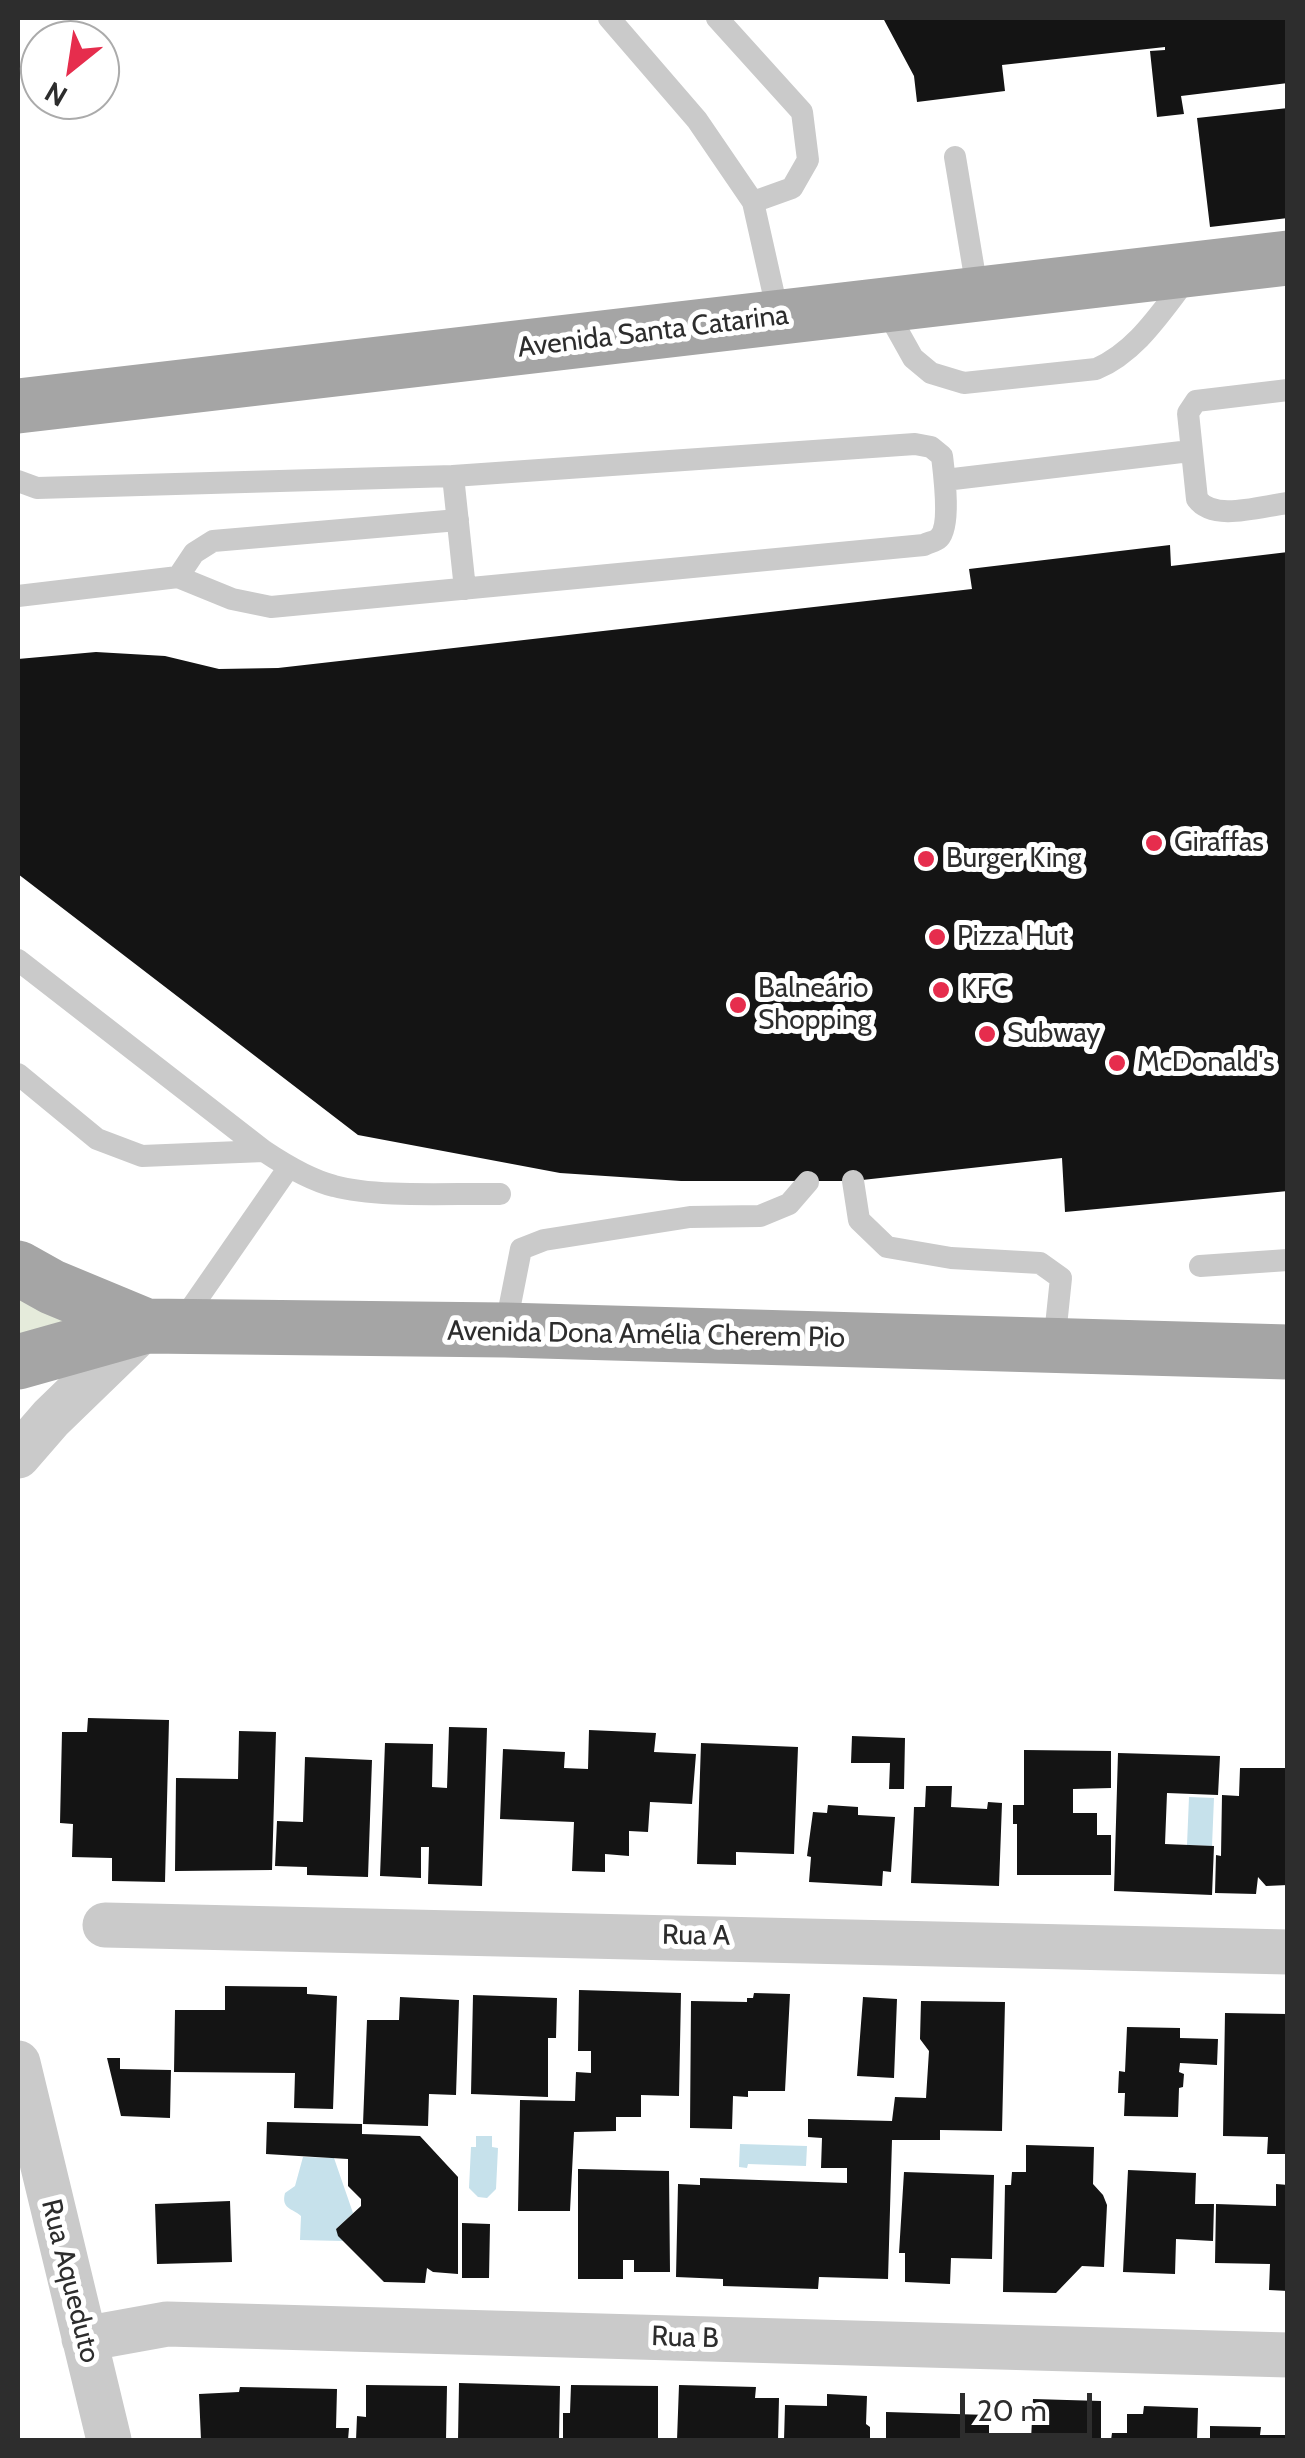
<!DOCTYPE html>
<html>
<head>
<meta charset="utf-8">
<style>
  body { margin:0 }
  #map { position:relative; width:1305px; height:2458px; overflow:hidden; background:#fff; font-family:Cabin,sans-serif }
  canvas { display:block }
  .frame { position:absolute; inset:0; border:20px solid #2d2d2d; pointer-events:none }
  .north { position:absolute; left:20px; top:20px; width:100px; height:100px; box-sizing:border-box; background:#fff; border:2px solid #ababab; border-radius:50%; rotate:210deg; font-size:28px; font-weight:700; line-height:40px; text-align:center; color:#2d2d2d }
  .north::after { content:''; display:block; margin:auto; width:35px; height:45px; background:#e62d4d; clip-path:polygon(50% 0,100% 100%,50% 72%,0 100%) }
  .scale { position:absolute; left:960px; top:2393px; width:132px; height:45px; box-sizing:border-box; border:5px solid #2d2d2d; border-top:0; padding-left:12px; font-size:30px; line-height:35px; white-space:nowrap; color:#2d2d2d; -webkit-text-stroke:8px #fff; paint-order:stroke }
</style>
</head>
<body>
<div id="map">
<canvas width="1305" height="2458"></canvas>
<div class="frame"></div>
<div class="north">N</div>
<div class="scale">20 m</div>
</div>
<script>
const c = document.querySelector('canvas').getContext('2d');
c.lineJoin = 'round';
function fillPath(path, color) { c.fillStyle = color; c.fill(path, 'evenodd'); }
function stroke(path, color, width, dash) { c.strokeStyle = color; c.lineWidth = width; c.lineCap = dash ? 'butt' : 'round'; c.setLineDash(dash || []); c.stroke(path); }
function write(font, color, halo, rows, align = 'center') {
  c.font = font + ' Cabin,sans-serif'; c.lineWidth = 10; c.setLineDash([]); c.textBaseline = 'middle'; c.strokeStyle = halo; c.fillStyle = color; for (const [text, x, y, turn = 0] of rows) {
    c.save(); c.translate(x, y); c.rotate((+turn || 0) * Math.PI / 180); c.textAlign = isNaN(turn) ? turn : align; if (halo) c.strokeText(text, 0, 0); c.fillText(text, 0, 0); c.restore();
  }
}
const green = new Path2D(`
  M18,1298L77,1323L18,1338Z`);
const water = new Path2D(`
  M1189,1797L1214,1798L1212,1846L1187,1845Z
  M476,2136H492V2147L498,2148L496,2189L487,2198L478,2197L469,2188L471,2147H476Z
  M740,2144L807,2146L806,2166L748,2164L747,2168L739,2167Z
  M303,2157L334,2158L353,2213L336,2229L343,2241L300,2240L301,2216C292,2208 281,2209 285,2193L295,2186Z`);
const building = new Path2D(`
  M883,18H1288V83L1181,96L1184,114L1157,117L1150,51L1165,50V47L1002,65L1005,91L917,102L914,76Z
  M1288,108V218L1210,227L1197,118Z
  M1170,545L1171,566L1288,552V1191L1065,1212L1062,1158L853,1181H681L560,1173L358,1135L18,874V659L96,652L165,656L219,669L278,668L972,589L969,569Z
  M88,1718L169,1720L165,1882L112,1881V1858L72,1857L73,1824L60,1823L62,1732H87Z
  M449,1727L487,1728L482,1886L428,1884L429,1847H421V1878L380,1876L385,1743L433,1744L432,1787L447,1788Z
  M589,1730L656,1733L654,1752L696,1754L692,1804L650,1802L648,1832L629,1831V1856L605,1854V1872L572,1871L574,1822L500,1819L503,1749L565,1752L564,1768L588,1769Z
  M239,1731L276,1732L272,1870L175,1871L176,1778L238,1779Z
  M852,1736L905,1738L904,1789H889L890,1763H851Z
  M701,1743L798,1747L794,1854L736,1852V1865L697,1864Z
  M1024,1750L1111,1751V1788L1073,1789V1813H1097V1835H1111V1875H1017V1824H1013V1805H1024Z
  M1118,1753L1220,1756L1218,1795L1167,1793L1165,1844L1214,1846L1212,1895L1114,1891Z
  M305,1757L372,1760L368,1877L307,1875V1867L275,1866L277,1821L303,1822Z
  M1240,1768H1288V1885L1266,1886L1258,1877L1256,1894L1215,1893L1216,1855L1221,1856L1222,1795L1239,1796Z
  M926,1786H952L951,1807L987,1809L988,1802L1002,1803L999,1886L911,1883L914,1807H925Z
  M828,1805L858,1807V1815L895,1817L891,1872L883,1871L882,1886L809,1882L811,1857L807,1856L813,1812L827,1813Z
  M225,1986L307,1987V1994L337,1996L333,2109L294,2108L295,2073L174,2072L175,2010H225Z
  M579,1990L681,1993L679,2096L641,2095V2117H616V2131L574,2132L570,2211H518L520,2100L575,2101L576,2072L591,2073V2051H578Z
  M754,1993L790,1994L785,2091H748V2097L733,2096L732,2129L690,2128L691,2001L747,2002V1998H753Z
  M473,1995L557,1998L556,2038H548V2097L471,2094Z
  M400,1997L459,2000L456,2095L429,2094L428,2126L363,2124L367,2020H399Z
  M863,1997L897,1999L894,2078L857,2076Z
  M921,2001L1005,2002L1002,2131L940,2130V2140H892L888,2279L819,2277L818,2289L723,2286V2279L676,2277L678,2184L700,2185V2178L847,2183V2168H821L822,2138L808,2137V2119L892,2121L895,2097L926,2098L929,2051L920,2039Z
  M1225,2013L1287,2014L1288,2154H1267L1268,2137L1223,2136Z
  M1127,2027L1180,2028V2038L1218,2039L1217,2065L1180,2063L1179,2072L1184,2074L1183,2087L1179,2088L1178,2117L1124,2116L1125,2093H1118L1119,2071L1125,2072Z
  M107,2058H120V2069L171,2070L170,2118L121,2116Z
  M267,2122L362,2124V2134L420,2136L458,2177V2274L433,2272L427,2268L425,2283L384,2282L338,2236L336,2229L361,2206V2199L348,2186V2159L266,2154Z
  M1026,2145L1094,2147L1093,2184L1103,2195L1107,2205L1104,2267L1082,2266L1056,2293L1003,2292L1005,2185H1011L1012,2172H1026Z
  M578,2169L669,2171L670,2272H634V2260H623V2279H578Z
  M1128,2170L1196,2173L1195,2204H1214L1213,2241L1176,2239L1175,2274L1123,2272Z
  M904,2172L994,2175L992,2259L951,2258L950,2284L905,2282V2253H899Z
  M1276,2184L1288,2185V2291L1269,2290L1270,2264L1215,2263L1216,2204L1276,2206Z
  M230,2201L232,2262L157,2264L155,2204Z
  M462,2223L490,2224L489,2278H462Z
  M459,2383L560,2386L559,2440H458Z
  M366,2385L447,2386L446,2440H356L357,2416L366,2417Z
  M571,2385L658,2386V2440H563V2413H570Z
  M679,2385L756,2387L755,2398H779L778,2440H677Z
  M240,2387L337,2389L336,2428H349L348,2440H201L199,2394L239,2392Z
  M827,2394L867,2396L866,2424L870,2427V2440H784L785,2405L827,2406Z
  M1033,2399L1101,2401V2438L1031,2440Z
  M1144,2406L1198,2408L1197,2440H1111L1112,2433H1127V2414H1143Z
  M886,2412L989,2415V2440H886Z
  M1210,2426L1261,2427L1260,2435H1288V2440H1210Z`);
const lane = new Path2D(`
  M609,18L697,120L753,202L779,318
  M717,18L802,112L808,160L792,188L753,202
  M955,157L978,295
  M885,308L913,358L931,373L964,383L1096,369C1138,351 1162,310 1190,275
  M1288,390L1196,401L1188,413L1197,499C1214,522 1261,506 1288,503
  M453,476L465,589
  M945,480L1190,451
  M18,481L37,488L453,476L915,444L931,447L942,456C944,473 951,526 939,538C935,542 929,542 924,545L271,607L232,599L178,577L18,596
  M178,577L194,553L213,541L458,520
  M18,960L264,1151C285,1165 310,1180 334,1186C377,1198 453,1193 500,1194
  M18,1074L97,1139L142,1156L264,1151
  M853,1181L859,1220L887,1247L951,1258L1040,1263L1061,1278L1054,1345
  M1200,1266L1288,1260
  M180,1324L289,1167
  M505,1330L521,1249L544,1240L690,1217L760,1216L789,1204L808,1182`);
const street = new Path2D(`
  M18,1456L51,1418L146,1326
  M105,1925L1288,1952
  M18,2063L109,2440
  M84,2339L167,2324L1288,2355`);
const primary = new Path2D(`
  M18,406L1288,258
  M18,1268L52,1287L146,1326L505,1330L1288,1352
  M18,1362L146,1326`);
const markers = [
  [1154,843,10,"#e62d4d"],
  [926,859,10,"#e62d4d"],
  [937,937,10,"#e62d4d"],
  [941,990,10,"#e62d4d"],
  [738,1005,10,"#e62d4d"],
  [987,1034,10,"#e62d4d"],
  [1117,1063,10,"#e62d4d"]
];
const streetNames = [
  ["Avenida Santa Catarina",653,332,-7],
  ["Avenida Dona Amélia Cherem Pio",646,1335,1],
  ["Rua A",696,1936,1],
  ["Rua Aqueduto",70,2281,76],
  ["Rua B",685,2338,2]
];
const poiNames = [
  ["Giraffas",1174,843],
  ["Burger King",946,859],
  ["Pizza Hut",957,937],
  ["Balneário",758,989],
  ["Shopping",758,1021],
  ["KFC",961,990],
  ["Subway",1007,1034],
  ["McDonald's",1137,1063]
];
fillPath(green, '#e5ebdb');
fillPath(water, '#c6e1eb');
fillPath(building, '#141414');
stroke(lane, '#cacaca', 22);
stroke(street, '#cacaca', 45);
stroke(primary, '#a5a5a5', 55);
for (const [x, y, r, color] of markers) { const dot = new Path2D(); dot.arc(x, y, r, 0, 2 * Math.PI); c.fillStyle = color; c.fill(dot); stroke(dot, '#fff', 4); }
write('28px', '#2d2d2d', '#fff', streetNames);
write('28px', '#2d2d2d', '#fff', poiNames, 'left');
</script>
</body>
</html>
